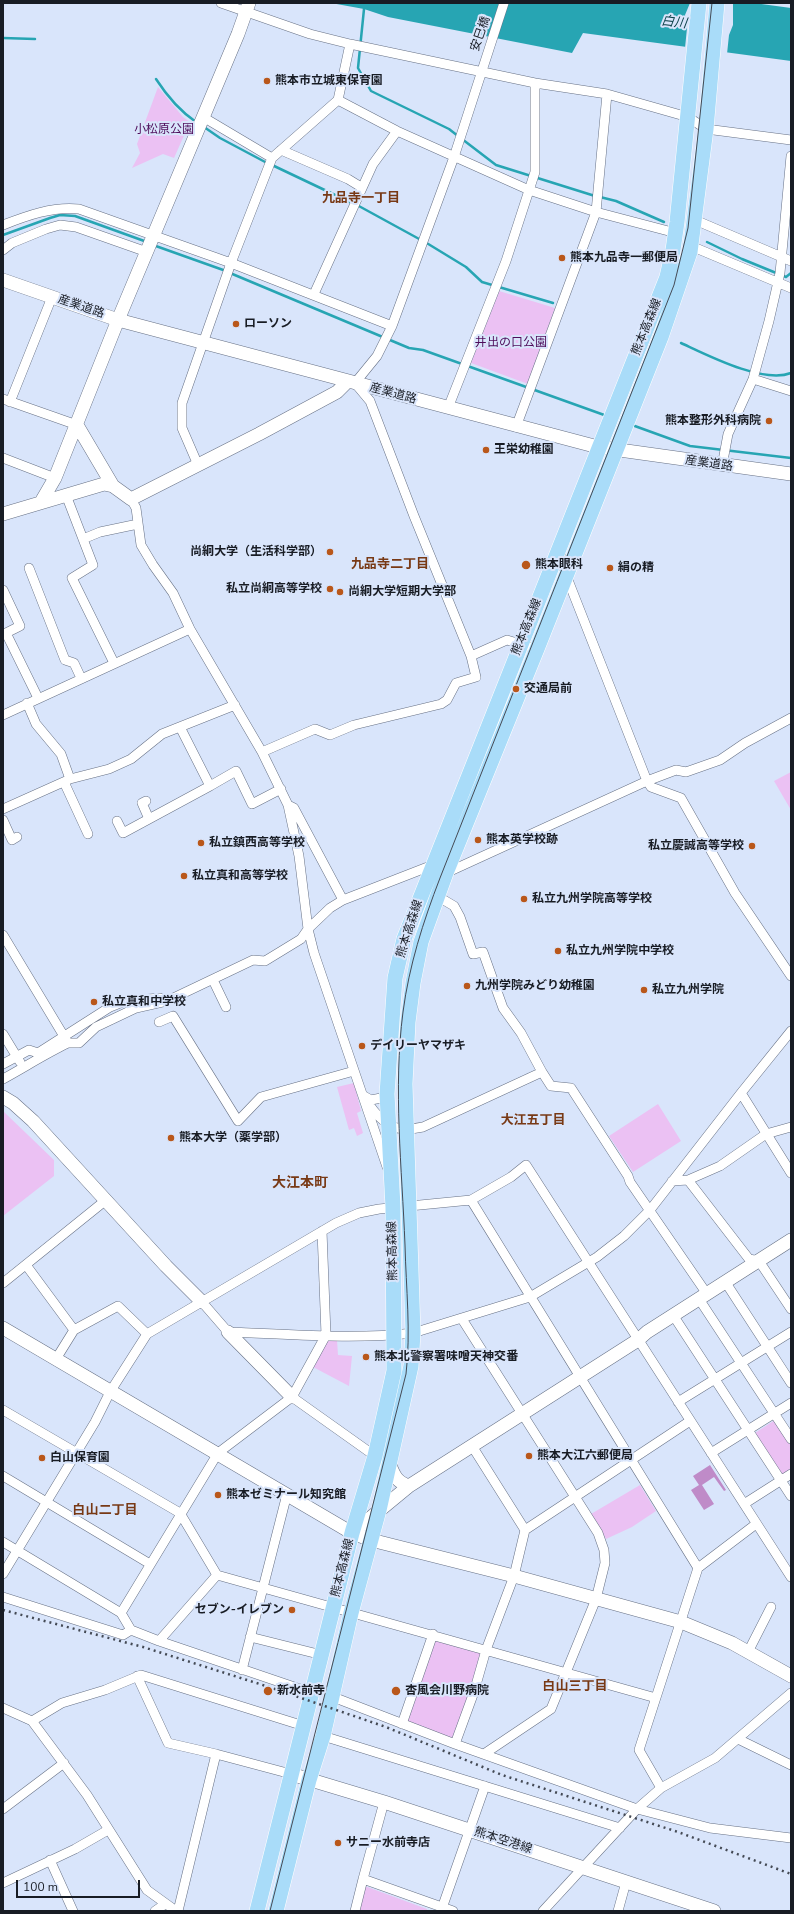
<!DOCTYPE html>
<html>
<head>
<meta charset="utf-8">
<style>
  body { margin:0 }
  #map { position:relative; width:794px; height:1914px; overflow:hidden; background:#d9e5fb; font-family:"Nunito Sans",sans-serif }
  canvas { display:block }
  .frame { position:absolute; inset:0; border:4px solid #181c24; pointer-events:none }
  .scale { position:absolute; left:16px; top:1880px; width:124px; height:18px; box-sizing:border-box; border:2px solid #181c24; border-top:0; padding-left:5px; font-size:12px; line-height:14px; white-space:nowrap; color:#181c24; -webkit-text-stroke:3px #d9e5fb; paint-order:stroke }
</style>
</head>
<body>
<div id="map">
<canvas width="794" height="1914"></canvas>
<div class="frame"></div>
<div class="scale">100 m</div>
</div>
<script>
const c = document.querySelector('canvas').getContext('2d');
c.lineJoin = 'round';
function fillPath(path, color) { c.fillStyle = color; c.fill(path, 'evenodd'); }
function stroke(path, color, width, dash) { c.strokeStyle = color; c.lineWidth = width; c.lineCap = dash ? 'butt' : 'round'; c.setLineDash(dash || []); c.stroke(path); }
function write(font, color, halo, rows, align = 'center') {
  c.font = font + ' "Nunito Sans","Noto Sans JP",sans-serif'; c.lineWidth = 4; c.setLineDash([]); c.textBaseline = 'middle'; c.strokeStyle = halo; c.fillStyle = color; for (const [text, x, y, turn = 0] of rows) {
    c.save(); c.translate(x, y); c.rotate((+turn || 0) * Math.PI / 180); c.textAlign = isNaN(turn) ? turn : align; if (halo) c.strokeText(text, 0, 0); c.fillText(text, 0, 0); c.restore();
  }
}
const green = new Path2D(`
  M158,87L183,117L190,122L174,158L163,154L132,168L140,153L137,144Z
  M499,291L555,308L528,384L471,363Z
  M791,772V810L774,781Z
  M354,1083L361,1111L357,1113L363,1133L357,1136L354,1128L349,1130L337,1087Z
  M658,1104L681,1141L633,1172L609,1136Z
  M3,1111L54,1160V1176L3,1216Z
  M329,1340H337L338,1355L352,1356L349,1386L313,1367L326,1341Z
  M775,1420L791,1446V1471L782,1477L755,1433Z
  M640,1485L656,1511L632,1527L606,1539L591,1514Z
  M435,1638L482,1651L454,1739L407,1721Z
  M362,1885L427,1909V1911H356Z`);
const forest = new Path2D(`
  M710,1465L726,1490L724,1491L714,1477L702,1485L714,1504L704,1510L691,1490L699,1485L693,1476Z`);
const water = new Path2D(`
  M331,3H754L791,8V61L583,33L572,53L388,17L364,9Z`);
const pier = new Path2D(`
  M690,3H733V25L729,35L727,54L685,48L687,28L685,15Z`);
const stream = new Path2D(`
  M364,9L358,68L371,91L449,129L458,136
  M3,38L35,39
  M156,79C167,96 180,111 196,122
  M204,127L220,138L267,163
  M462,139L496,165L595,196
  M272,165L352,203
  M600,197L616,201L664,222
  M357,205L421,240
  M3,235L50,218L60,215L75,216L147,242
  M425,242L466,267L482,282L553,303
  M707,242L742,259L786,277L791,273
  M153,245L226,271
  M230,273L409,348L423,350L607,416
  M681,343C707,355 763,384 791,373
  M632,425L690,446L791,458`);
const street = new Path2D(`
  M221,3L310,34L350,44L535,83L607,94L688,117L706,129L791,140
  M338,100L397,131L529,190L596,212L676,233
  M203,117L272,158
  M281,150L348,179L361,187
  M695,220L791,261
  M3,225C26,216 53,206 79,209L231,263L392,326
  M691,246L791,288
  M3,250L12,243L46,229L60,225L76,227L147,252
  M314,294L373,164L397,131
  M753,379L791,391
  M3,399L77,425
  M10,402L52,297
  M448,408L506,261L535,172V83
  M516,427L596,212L607,94
  M3,458L55,478
  M198,465L182,428V403L231,263L272,158L338,100L350,44
  M722,466L728,434L753,379L769,321L780,273L791,156
  M66,495L93,565L72,578L114,663
  M131,499L136,508L141,545L153,565L173,593L190,629L262,752L288,805L299,856L308,929L314,953L387,1167
  M83,539L100,532L138,524
  M559,549L566,575L647,781L651,787L681,798L735,893L791,976
  M29,568L65,660L74,663L81,678
  M3,590L20,626L6,633L38,698
  M471,656L507,640L537,649
  M27,703L36,724L61,754L70,779
  M3,715L190,629
  M262,752L315,729L330,735L354,725L441,704L447,700L456,683L476,677L471,656L414,516L370,401L355,383L377,356L392,326L454,157L504,3
  M64,782L88,834
  M210,786L236,771L252,804L281,789
  M146,801L142,803L149,819
  M290,806L294,808L343,900
  M3,809L70,779L109,769L131,759L162,734L235,705
  M3,820L12,840L17,837
  M117,821L123,833L210,786L180,727
  M446,873L647,781L676,770L686,772L720,760L745,743L791,718
  M437,896L454,906L460,917L473,954L483,952L503,1008L521,1033L542,1072
  M3,935L68,1043H79L96,1027L136,1008L167,1001L253,960L265,961L301,939L308,929L330,908L343,900L433,865
  M213,980L226,1007
  M159,1022L173,1016L238,1121L261,1097L354,1071
  M3,1034L20,1062
  M3,1064L29,1050L38,1053L110,1007L125,1001L160,998
  M3,1079C25,1067 45,1054 68,1043
  M741,1093L791,1173
  M364,1096L371,1100L381,1098L387,1094
  M368,1103C384,1126 395,1133 423,1127L542,1072L551,1086L571,1088L628,1176L630,1182L707,1294
  M688,1180L720,1166L766,1134L791,1127
  M672,1181L688,1180L749,1259L759,1261L791,1309
  M471,1200L698,1568
  M26,1265L74,1330L118,1306L147,1334
  M3,1283L106,1200
  M726,1283L791,1383
  M699,1299L791,1439
  M202,1302L228,1332C289,1334 352,1340 413,1333L530,1297L597,1257L624,1236L650,1210L741,1093L791,1031
  M673,1315L791,1496
  M462,1319L598,1533L604,1550L605,1563L596,1599L551,1709L484,1754
  M56,1359L74,1330
  M292,1397L375,1456L391,1459
  M678,1402L791,1332
  M3,1410L180,1513L217,1575L656,1698
  M472,1446L525,1530
  M711,1453L791,1403
  M3,1476L150,1564
  M744,1504L791,1474
  M3,1542L121,1613L131,1630L159,1641L312,1693
  M3,1574L95,1422L110,1392L147,1334L336,1223L359,1213L379,1209L471,1200L511,1177L526,1165L791,1577
  M3,1597L123,1635L131,1630
  M121,1613L218,1453L292,1397L326,1335L322,1231
  M250,1637L322,1655
  M159,1641L217,1575
  M748,1652L771,1607
  M242,1670L287,1494
  M137,1676L168,1743L216,1754L178,1911
  M333,1697L455,1744L637,1809L710,1828L791,1838
  M3,1708L32,1721L87,1795L147,1890L176,1911
  M32,1721L62,1703L105,1690L141,1675L304,1726
  M402,1724L433,1634
  M323,1736L620,1828
  M738,1739L791,1765
  M455,1744L474,1692L486,1650L514,1576L525,1530L690,1421
  M216,1754L291,1774
  M661,1788L639,1750L698,1568L756,1524
  M3,1809L64,1763
  M50,1860L73,1911
  M363,1879L384,1802
  M3,1883L75,1849L108,1830
  M155,1911L165,1904
  M355,1911L363,1879L453,1911
  M441,1911L485,1786
  M543,1911L637,1809L661,1788L715,1758L791,1693
  M618,1911L626,1882`);
const secondary = new Path2D(`
  M3,280L118,320L598,447L791,474
  M77,425L113,486
  M41,502L55,478L118,320L238,34L249,3
  M3,514L104,484L113,486L131,499L259,434L337,392L348,381
  M3,1097L13,1103L33,1121L166,1266L202,1302
  M3,1328L352,1533L371,1540L514,1576L681,1622L732,1643L791,1676
  M228,1332L292,1397
  M390,1465C394,1476 397,1482 409,1486
  M352,1533L409,1486L638,1340L647,1332L791,1240
  M291,1774L384,1802L714,1911`);
const primary = new Path2D(`
  M257,1911L352,1533L375,1456L394,1371L393,1207L387,1094L395,978L404,939L667,277L673,250L677,222L699,3
  M276,1911L309,1780L323,1736L351,1613L379,1510L411,1366L413,1333L405,1084L408,1022L413,983L421,942L446,873L537,649L661,337L690,252L706,129L717,3`);
const tram = new Path2D(`
  M270,1911L406,1374C411,1332 406,1288 405,1245C402,1168 393,1089 403,1012C409,966 423,922 440,878L674,285L688,228L712,3`);
const rail = new Path2D(`
  M3,1610L143,1647L269,1687L386,1727L502,1775L678,1832L791,1874`);
const markers = [
  [267,81,4,"#b9571a"],
  [562,258,4,"#b9571a"],
  [236,324,4,"#b9571a"],
  [769,421,4,"#b9571a"],
  [486,450,4,"#b9571a"],
  [330,552,4,"#b9571a"],
  [526,565,5,"#b9571a"],
  [610,568,4,"#b9571a"],
  [330,589,4,"#b9571a"],
  [340,592,4,"#b9571a"],
  [516,689,4,"#b9571a"],
  [478,840,4,"#b9571a"],
  [201,843,4,"#b9571a"],
  [752,846,4,"#b9571a"],
  [184,876,4,"#b9571a"],
  [524,899,4,"#b9571a"],
  [558,951,4,"#b9571a"],
  [467,986,4,"#b9571a"],
  [644,990,4,"#b9571a"],
  [94,1002,4,"#b9571a"],
  [362,1046,4,"#b9571a"],
  [171,1138,4,"#b9571a"],
  [366,1357,4,"#b9571a"],
  [529,1456,4,"#b9571a"],
  [42,1458,4,"#b9571a"],
  [218,1495,4,"#b9571a"],
  [292,1610,4,"#b9571a"],
  [268,1691,5,"#b9571a"],
  [396,1691,5,"#b9571a"],
  [338,1843,4,"#b9571a"]
];
const streetNames = [
  ["安巳橋",481,34,-71],
  ["産業道路",81,307,19],
  ["熊本高森線",647,327,-68],
  ["産業道路",393,394,15],
  ["産業道路",709,464,8],
  ["熊本高森線",527,627,-68],
  ["熊本高森線",410,929,-72],
  ["熊本高森線",393,1251,-91],
  ["熊本高森線",343,1568,-76],
  ["熊本空港線",503,1841,18]
];
const poiNames = [
  ["熊本市立城東保育園",275,81],
  ["熊本九品寺一郵便局",570,258],
  ["ローソン",244,324],
  ["熊本整形外科病院",761,421,"right"],
  ["王栄幼稚園",494,450],
  ["尚絅大学（生活科学部）",322,552,"right"],
  ["熊本眼科",535,565],
  ["絹の精",618,568],
  ["私立尚絅高等学校",322,589,"right"],
  ["尚絅大学短期大学部",348,592],
  ["交通局前",524,689],
  ["熊本英学校跡",486,840],
  ["私立鎮西高等学校",209,843],
  ["私立慶誠高等学校",744,846,"right"],
  ["私立真和高等学校",192,876],
  ["私立九州学院高等学校",532,899],
  ["私立九州学院中学校",566,951],
  ["九州学院みどり幼稚園",475,986],
  ["私立九州学院",652,990],
  ["私立真和中学校",102,1002],
  ["デイリーヤマザキ",370,1046],
  ["熊本大学（薬学部）",179,1138],
  ["熊本北警察署味噌天神交番",374,1357],
  ["熊本大江六郵便局",537,1456],
  ["白山保育園",50,1458],
  ["熊本ゼミナール知究館",226,1495],
  ["セブン-イレブン",284,1610,"right"],
  ["新水前寺",277,1691],
  ["杏風会川野病院",405,1691],
  ["サニー水前寺店",346,1843]
];
const parkNames = [
  ["小松原公園",164,130],
  ["井出の口公園",511,343]
];
const waterNames = [
  ["白川",674,23,7]
];
const neighbourhoodNames = [
  ["九品寺一丁目",361,199],
  ["九品寺二丁目",390,565],
  ["大江五丁目",533,1121],
  ["白山二丁目",105,1511],
  ["白山三丁目",575,1687]
];
const quarterNames = [
  ["大江本町",300,1184]
];
fillPath(green, '#ebc1f3');
fillPath(forest, '#bf8bc8');
fillPath(water, '#27a5b3');
fillPath(pier, '#d9e5fb');
stroke(stream, '#27a5b3', 2.5);
stroke(street, '#677185', 10);
stroke(secondary, '#677185', 14);
stroke(primary, '#fff', 16);
stroke(street, '#fff', 9);
stroke(secondary, '#fff', 13);
stroke(primary, '#a9dcf9', 15);
stroke(tram, '#444a55', 1);
stroke(rail, '#444a55', 2.5, [2, 4]);
for (const [x, y, r, color] of markers) { const dot = new Path2D(); dot.arc(x, y, r, 0, 2 * Math.PI); c.fillStyle = color; c.fill(dot); stroke(dot, '#d9e5fb', 1.5); }
write('12px', '#181c24', '#d9e5fb', streetNames);
write('bold 12px', '#181c24', '#d9e5fb', poiNames, 'left');
write('12px', '#4e0c5a', '#d9e5fb', parkNames);
write('italic 13px', '#0d4249', '#d9e5fb', waterNames);
write('bold 13px', '#783915', '#d9e5fb', neighbourhoodNames);
write('bold 14px', '#783915', '#d9e5fb', quarterNames);
</script>
</body>
</html>
